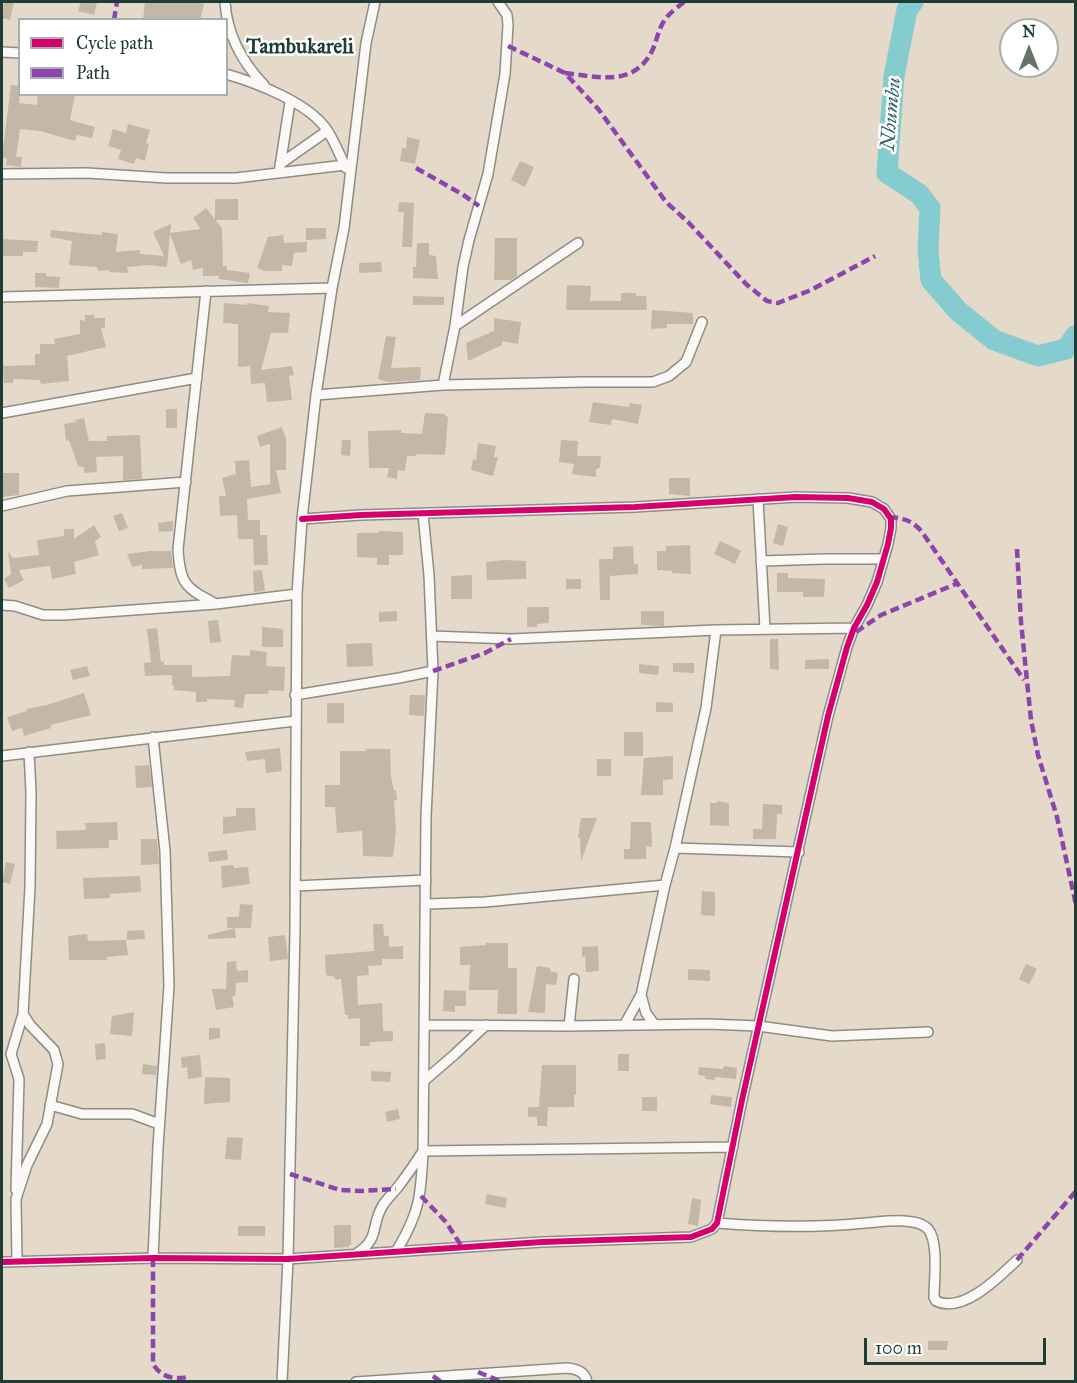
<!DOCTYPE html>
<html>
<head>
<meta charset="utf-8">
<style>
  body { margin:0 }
  #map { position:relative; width:1077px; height:1383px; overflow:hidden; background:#e5d9c9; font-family:"IM FELL Great Primer",serif }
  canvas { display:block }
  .frame { position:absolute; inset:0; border:3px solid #1f3d34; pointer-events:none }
  .legend { position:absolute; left:18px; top:18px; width:210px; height:78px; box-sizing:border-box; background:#fff; border:2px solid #a5b1ae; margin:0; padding:8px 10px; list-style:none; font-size:18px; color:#1f3d34 }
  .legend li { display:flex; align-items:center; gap:12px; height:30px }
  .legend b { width:30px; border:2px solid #a5b1ae }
  .north { position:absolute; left:999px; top:18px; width:60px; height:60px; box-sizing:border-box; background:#fff; border:2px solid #a5b1ae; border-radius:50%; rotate:0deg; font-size:16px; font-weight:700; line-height:24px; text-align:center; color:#1f3d34 }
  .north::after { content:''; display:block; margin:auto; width:21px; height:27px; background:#647468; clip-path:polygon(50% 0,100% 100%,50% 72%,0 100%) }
  .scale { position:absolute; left:864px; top:1338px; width:182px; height:27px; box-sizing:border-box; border:3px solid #1f3d34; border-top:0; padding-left:8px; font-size:18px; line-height:21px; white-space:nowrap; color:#1f3d34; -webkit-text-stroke:4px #fff; paint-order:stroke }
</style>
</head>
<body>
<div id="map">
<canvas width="1077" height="1383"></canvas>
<div class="frame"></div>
<ul class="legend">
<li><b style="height:8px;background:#d6006c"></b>Cycle path</li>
<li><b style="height:8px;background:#8e44ad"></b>Path</li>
</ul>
<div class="north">N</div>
<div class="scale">100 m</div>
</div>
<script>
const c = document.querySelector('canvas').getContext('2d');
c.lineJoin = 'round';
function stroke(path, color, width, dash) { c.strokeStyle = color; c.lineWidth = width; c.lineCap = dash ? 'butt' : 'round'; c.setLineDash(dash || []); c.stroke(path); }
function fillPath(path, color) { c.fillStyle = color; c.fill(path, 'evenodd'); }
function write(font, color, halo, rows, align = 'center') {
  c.font = font + ' "IM FELL Great Primer",serif'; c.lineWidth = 5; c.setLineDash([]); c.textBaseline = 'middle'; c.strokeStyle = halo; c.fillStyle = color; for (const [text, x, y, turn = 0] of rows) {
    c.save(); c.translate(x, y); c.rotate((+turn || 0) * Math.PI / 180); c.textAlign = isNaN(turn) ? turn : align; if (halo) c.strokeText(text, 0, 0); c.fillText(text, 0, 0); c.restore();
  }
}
const river = new Path2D(`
  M913,2L907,10L894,76L887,173L919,194L930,208L928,250L931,280L958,311L994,340L1038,356L1066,349L1076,335`);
const building = new Path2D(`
  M4,2H14L10,20L2,18Z
  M81,2H97L94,15L78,11Z
  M145,2H194L204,4L200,20H143Z
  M11,85L20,86L19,103L37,105L38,94H75L70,120L95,127L92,138L77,135L75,141L40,131L20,129L16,157H22L21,167L6,165L7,159L2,157Z
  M128,124L150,130L146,143L149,144L145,161L136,158L134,164L118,159L121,150L108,146L113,129L126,133Z
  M407,137L420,140L415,164L400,161L402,148H406Z
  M520,161L534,167L525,187L511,180Z
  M215,199H238V220H215Z
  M399,202L414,203L412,247H402L404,212H398Z
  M206,208L222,228L223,266H227V270L250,273L248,283L219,279V276H203V268L193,270L191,260L181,264L170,234L167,267L148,265L127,267L128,273L109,272L110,270L98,271L97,267L69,265L72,241L50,237L51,230L102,235V232L118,234L116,252L140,250V254L164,256L153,232L171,224L170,233L201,229L193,218Z
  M306,228H326V239L306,240Z
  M283,235L284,243L307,242V252L294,253L292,266L282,265V271H265L257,268L268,237Z
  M495,238H517V276L511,280H494Z
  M2,239L38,241L37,252H23V256H2Z
  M417,243H429V255L436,256L438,279L413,278V267H416Z
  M381,262L382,272L359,273V263Z
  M35,273H46V276L60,277L59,288L35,287Z
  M567,285L591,286L590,301H621V293H636V296H646L647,310H566Z
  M413,296L444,297V305H413Z
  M224,303L247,305V303L269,306L268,312L290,313L288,333H271L261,370L292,366L294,375L289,376L292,400L267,402L265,383L251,384L250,366L238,367V324L223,323Z
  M652,310L693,313V324H667V328L651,329Z
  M85,315H94V318H105V328H101L106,347L67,356L69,381L41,384L40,380L13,379V383H4L3,366L35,365V354H40V344H55L54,339L80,334V320L85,321Z
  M494,318L521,322L518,344L502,341V345L468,361L466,343L494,331Z
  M386,336L396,337L391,368L421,367L420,380L389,382L378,379Z
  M593,402L629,407L630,403L642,405L638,424L612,419L611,425L589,422Z
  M166,409H177V428H166Z
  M425,413L445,414V416L448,417L445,455L416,454V456H407L405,471L398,470L397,479L387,477L389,468H369L368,431L401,430V433L422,434Z
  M84,418L89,441H107V436L140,435L142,479L123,480V456L96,457L97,472L84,473V467L78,466L69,440L66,441L64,424L76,422L75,420Z
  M282,427L286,439V470H276L281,493L247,499L248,520H260V535H267L268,565H254L253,539H238L237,515L220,516L219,496H226L222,478L236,474L235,461L249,460L251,487L270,484V444L260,447L257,436Z
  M342,440H351L350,456L341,455Z
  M561,440L578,441L577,456H601L600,468H598L596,471V477L572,474L574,464L559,462Z
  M478,443L496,446L494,457H498L493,476L471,470L473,459L476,460Z
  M2,473H19V495L2,497Z
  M669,478H690V496L669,494Z
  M122,513L128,528L119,531L113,516Z
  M173,521V531L159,532L158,523Z
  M778,524L788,527L783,546L773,543Z
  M94,525L101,537L95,541L99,555L74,562L76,574L52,579L50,566L19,570L24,580L9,588L4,579L11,574L8,552L13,558L39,555L37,540L64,536V529H74V539Z
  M379,531L403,532V555H389V565H377V558L357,557V533H378Z
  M720,541L741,551L735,564L714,554Z
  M690,545L691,574L672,573V571L657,570V551H666V546Z
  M633,546L634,564H638V574L610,576V600H600L599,559H613V547Z
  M151,551H171L173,568L142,569V565L132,567L127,554Z
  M504,560L526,561V579L487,580L486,562Z
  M262,570L265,591L254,592L253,571Z
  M777,573H788V578L825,579L824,597H803V592H777Z
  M472,575V599H451V576Z
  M566,579H581V589H566Z
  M527,607H549V623L537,624V627H527Z
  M397,611V621L379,622V612Z
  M641,611H664V626L641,625Z
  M218,620L221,642L210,643L208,621Z
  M262,627L283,629V647H262Z
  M157,628L161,662L164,661V665H192V677L230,676L232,655L250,656V650L267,652L266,666L285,667L284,691L269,690L268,694H245L243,708L234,707L235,700L207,699V702H196V692L174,690V685H172V675L145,676L144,663L151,662L147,629Z
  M770,639H778L779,670L770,669Z
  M372,643L373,666L347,667L346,644Z
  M829,659V669H805V660Z
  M673,663H694V673L673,672Z
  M639,664L659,666L658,675L639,673Z
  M87,666L90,676L73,680L70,670Z
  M84,693L91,715L50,725L51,728L24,736L22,728L12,731L7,717L27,711L26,709L47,705Z
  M410,695H425L424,716L409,715Z
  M656,702L673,703V712H656Z
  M327,703H344V723H327Z
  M624,732H643V756H624Z
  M280,748L282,771L266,773L265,759L247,761L245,752Z
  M366,749H390L391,776L394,791L396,790L397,800H394L396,830L393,857L363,856L362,831L337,833L335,807H325V785H340V751H366Z
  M673,756V779L663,780V795H641L644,758Z
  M597,759H611V776H597Z
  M149,765L152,787L136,788L135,766Z
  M717,801L729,803V826L710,825V803H717Z
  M763,804L782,805V814H777L776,839H753V829H762Z
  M236,808H255L256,830L223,834V817L236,816Z
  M581,818H597L581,861L580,838H578Z
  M117,822L118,840H109V848L57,849L56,831L86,830L85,823Z
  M631,822H651L652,847L646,846V859H624V849H630Z
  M141,839H157L159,864L141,865Z
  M227,850L228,860L209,862L208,852Z
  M6,862L15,864L10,884L2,882Z
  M233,865L234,868L248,867L250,884L222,888L221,866Z
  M140,876L141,892L110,894V898L84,899L83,878Z
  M702,891L715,892V916L701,915Z
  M240,904L253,905L251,928H235L236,938L208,939V935L235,928H227V917H239Z
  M373,924H383L384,936H389V947L403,946V959H382V965L368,966L369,975L357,976L358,1005L382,1003L383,1031H393V1041L370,1042V1046H360V1018L348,1019V1015H345L341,979L335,980V977L326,975L325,955L374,951Z
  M144,930L145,939L127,940V931Z
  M87,934L88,941L126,940L128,955L107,957V960H69L68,936Z
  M285,935L288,959L270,961L268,937Z
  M486,943H508V968H517V1014H497L498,990H469L470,965H460V947L486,945Z
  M598,946L599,971L586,972L585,956L582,957V947Z
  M236,961L237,971L248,970V982L236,983L235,996H232L234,1007L216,1010L212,989H226L227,962Z
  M1026,964L1037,969L1029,984L1019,979Z
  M537,966L550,968V971L558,973L556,985L546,984L545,1013L528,1012Z
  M688,969L710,970V981L688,980Z
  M444,990L466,991V1006H455V1012L443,1011Z
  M134,1012L132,1036L110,1034L112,1016Z
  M209,1028H220V1038L209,1040Z
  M105,1043L106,1059L96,1060L95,1044Z
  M618,1054H629V1071H618Z
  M200,1055L202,1077L188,1079L187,1067L182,1068L181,1057Z
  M143,1064L157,1066L156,1075L142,1074Z
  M542,1065H576V1095H574V1107H548L547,1126H537V1117H528V1107H539Z
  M724,1066L737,1068L736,1079L715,1077V1080L705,1079V1076L698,1075L699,1067L723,1069Z
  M371,1071L391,1072L390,1082L371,1081Z
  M205,1077L230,1078V1102L204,1104Z
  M711,1095L732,1097L731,1107L710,1104Z
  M642,1097H657V1111H642Z
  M398,1109L400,1119L387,1122L385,1112Z
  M227,1137L243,1138L241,1160L225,1159Z
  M487,1194L507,1198L505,1208L485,1204Z
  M692,1198L701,1200L698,1226L688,1224Z
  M334,1225H351V1245H349V1247L334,1248Z
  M238,1226H265V1236H238Z
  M928,1341H948L947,1350H928Z`);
const street = new Path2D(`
  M225,2C227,34 241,61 264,85
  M2,52L20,53
  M226,74C257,83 309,103 327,130C335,142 340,156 346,168
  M280,164L327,131
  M279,173L290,102
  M2,174L87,173L166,178H236L345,165
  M206,291L178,549C180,585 186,588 216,604
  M2,297L332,288
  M455,326L578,243
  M443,385L455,326L463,267L469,240L488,174L505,74L508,25L507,15L498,2
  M316,395L443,385L585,382H653L669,376L686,362L702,322
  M2,413L197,378
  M758,499L765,629
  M2,506L67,491L186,482
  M761,561L824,559H883
  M2,605L15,606L43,615H64L216,604L297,594
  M432,636L511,639L716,630L854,628
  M295,695L399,678L433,671
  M153,737L165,851L169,986L158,1147L153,1258
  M2,756L295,721
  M675,848L799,852
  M295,886L426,880
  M426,904L485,902L665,885
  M641,995L646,1013L654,1024
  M625,1024L641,995L665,885L675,848L706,708L716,630
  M426,1025L569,1026L707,1024L758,1026L832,1036L928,1032
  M569,1026L574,979
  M425,1080L454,1055L486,1025
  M50,1105L82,1114H132L159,1124
  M16,1190L19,1079L11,1054L23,1014
  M717,1223C767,1227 816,1228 865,1223C881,1222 917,1216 928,1229C939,1242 934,1280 934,1297L936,1301C963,1314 999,1277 1017,1260
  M397,1250C420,1212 421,1195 423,1151L426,816L433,671L429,575L423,514
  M356,1254C381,1238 370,1226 383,1205C387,1199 393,1193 398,1187C407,1175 415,1164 423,1151L733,1147
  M17,1261L16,1199L27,1165L47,1124L58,1064L54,1050L30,1025L23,1014L30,887L31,792L29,752
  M2,1262L153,1258L288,1259L542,1242L691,1237L712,1229L717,1223L742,1100L828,716L847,647L854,628L867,605L877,582L888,544L891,528V519L884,509L872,502L848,498L796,497L635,507L361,515L302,519
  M282,1382L288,1259L295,929L297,594L302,519L316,395L332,288L344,228L366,43L375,2
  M356,1382L567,1368C576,1369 585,1371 587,1382`);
const quiet = new Path2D(`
  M114,20L117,2
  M508,46L565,73L599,110L666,202L688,222L746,284L767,301L778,303L811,290L875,256
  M565,73C599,77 634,87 652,51C657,41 658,30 664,21C669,13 678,7 684,2
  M416,168L462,194L479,206
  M889,517C903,518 912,520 922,532L1024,680
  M1017,549L1021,622L1031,720L1038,755L1057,817L1076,905
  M856,632L881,615L956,584
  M433,671L485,653L511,639
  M290,1174L340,1190L361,1191L396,1189
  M421,1196L446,1222L462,1247
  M153,1258V1364C161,1377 173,1380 188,1377
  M1017,1260L1076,1191
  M478,1372L502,1382
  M433,1376L441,1382`);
const cycleway = new Path2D(`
  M2,1262L153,1258L288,1259L542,1242L691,1237L712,1229L717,1223L742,1100L828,716L847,647L854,628L867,605L877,582L888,544L891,528V519L884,509L872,502L848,498L796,497L635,507L361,515L302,519`);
const waterNames = [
  ["Nhumbu",892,114,-85]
];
const quarterNames = [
  ["Tambukareli",300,48]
];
stroke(river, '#84cccf', 21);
fillPath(building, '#c5b7a6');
stroke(street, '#8e8d83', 12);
stroke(street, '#fbf9f7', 9);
stroke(quiet, '#8e44ad', 4.5, [9, 4.5]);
stroke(cycleway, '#d6006c', 6);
write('italic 20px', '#316663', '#fff', waterNames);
write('bold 21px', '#1f3d34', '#fff', quarterNames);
</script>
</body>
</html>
